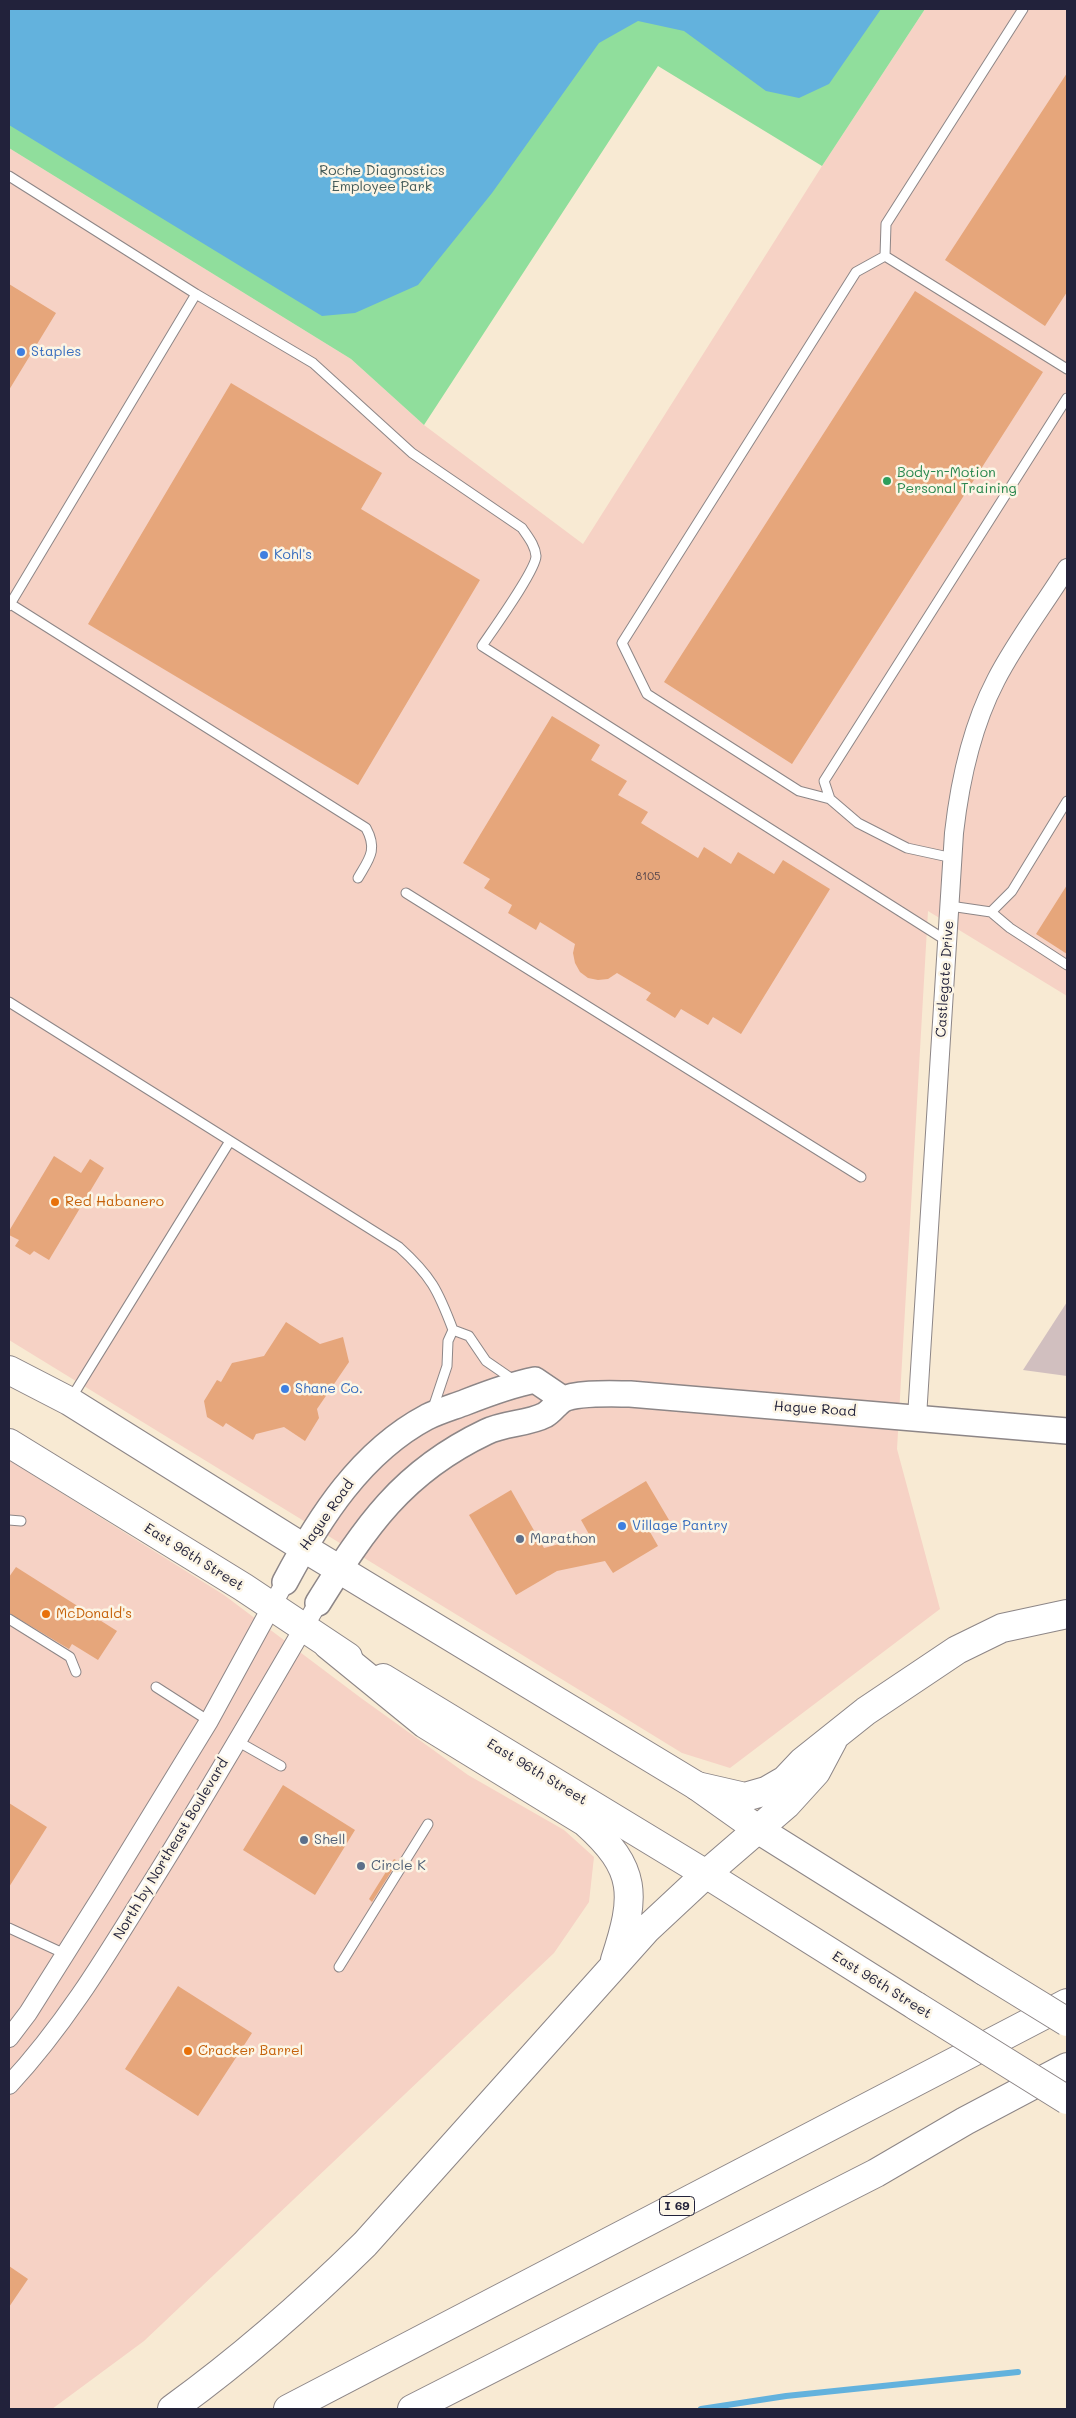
<!DOCTYPE html>
<html>
<head>
<meta charset="utf-8">
<style>
  body { margin:0 }
  #map { position:relative; width:1076px; height:2418px; overflow:hidden; background:#f8ead3; font-family:Mali,sans-serif }
  canvas { display:block }
  .frame { position:absolute; inset:0; border:10px solid #22223b; pointer-events:none }
</style>
</head>
<body>
<div id="map">
<canvas width="1076" height="2418"></canvas>
<div class="frame"></div>
</div>
<script>
const c = document.querySelector('canvas').getContext('2d');
c.lineJoin = 'round';
function fillPath(path, color) { c.fillStyle = color; c.fill(path, 'evenodd'); }
function stroke(path, color, width, dash) { c.strokeStyle = color; c.lineWidth = width; c.lineCap = dash ? 'butt' : 'round'; c.setLineDash(dash || []); c.stroke(path); }
function write(font, color, halo, rows, align = 'center') {
  c.font = font + ' Mali,sans-serif'; c.lineWidth = 5; c.setLineDash([]); c.textBaseline = 'middle'; c.strokeStyle = halo; c.fillStyle = color; for (const [text, x, y, turn = 0] of rows) {
    c.save(); c.translate(x, y); c.rotate((+turn || 0) * Math.PI / 180); c.textAlign = isNaN(turn) ? turn : align; if (halo) c.strokeText(text, 0, 0); c.fillText(text, 0, 0); c.restore();
  }
}
const built = new Path2D(`
  M925,9H1067V996L928,911L897,1449L940,1609L730,1768L682,1753L9,1340V148L351,359L424,425L583,544L822,166Z
  M9,1460L224,1595L361,1698L468,1775L564,1830L594,1857L589,1902L554,1953L144,2341L52,2409H9Z`);
const industrial = new Path2D(`
  M1067,1302V1376L1023,1370Z`);
const green = new Path2D(`
  M9,9H925L822,166L658,66L424,425L351,359L9,148Z`);
const water = new Path2D(`
  M9,9H881L829,84L799,98L766,91L684,31L638,21L599,43L492,193L418,285L355,313L322,316L9,125Z`);
const stream = new Path2D(`
  M701,2409L786,2396L1018,2372`);
const building = new Path2D(`
  M1067,73V292L1045,326L945,260Z
  M9,284L56,313L9,390Z
  M915,291L1043,372L792,764L664,682Z
  M231,383L382,473L361,509L480,580L358,785L88,624Z
  M552,716L600,745L591,760L627,781L618,795L648,812L641,823L698,858L704,847L731,864L738,852L774,874L783,860L830,889L741,1034L713,1017L708,1025L681,1009L675,1018L646,1000L651,993L617,973L608,979L598,980L588,978L580,972L575,963L573,953L575,944L540,922L536,930L508,913L512,905L484,888L490,879L463,863Z
  M1067,885V954L1036,934Z
  M54,1156L81,1173L90,1159L104,1168L49,1260L34,1251L30,1255L15,1246L19,1240L9,1235V1231Z
  M286,1322L320,1344L343,1337L349,1362L317,1409L319,1418L305,1441L284,1427L256,1434L253,1440L226,1423L223,1427L207,1417L204,1401L217,1380L221,1382L232,1363L264,1356Z
  M646,1481L669,1520L650,1532L658,1546L613,1573L605,1561L557,1571L516,1595L469,1515L511,1490L544,1548L590,1536L581,1520Z
  M16,1567L117,1631L98,1660L72,1644L69,1649L9,1613V1577Z
  M283,1785L355,1830L315,1895L243,1850Z
  M9,1803L47,1827L9,1887Z
  M394,1859L398,1861L372,1902L369,1899Z
  M178,1986L252,2033L198,2116L125,2069Z
  M9,2266L28,2279L9,2307Z`);
const lane = new Path2D(`
  M1023,9L886,224L885,256L1067,369
  M9,176L196,294L313,363L412,453L522,528C528,537 535,545 536,556C536,570 492,631 482,646L947,941
  M9,603L366,828C378,850 369,859 358,878
  M9,606L196,294
  M830,799L799,791L647,694L622,643L856,272L885,256
  M953,858L907,848L858,823L830,799L824,781L1067,398
  M406,893L861,1177
  M950,906L991,912L1010,928L1067,965
  M991,912L1012,891L1067,801
  M9,1002L399,1247C431,1276 438,1290 453,1330L448,1341L447,1366L432,1411
  M453,1330L469,1336L486,1361L515,1381
  M70,1400L230,1141
  M9,1520L21,1521
  M9,1619L70,1657L76,1672
  M156,1687L209,1721
  M237,1741L281,1766
  M9,1928L65,1954
  M339,1967L428,1824`);
const street = new Path2D(`
  M917,1417L954,833C960,780 971,728 996,680C1016,641 1044,605 1067,568
  M9,2038L28,2013L103,1894L209,1721L285,1582
  M9,2085C64,2026 105,1958 147,1890C206,1796 262,1699 318,1603`);
const secondary = new Path2D(`
  M285,1582C319,1518 361,1452 427,1417C439,1411 453,1407 466,1402C489,1393 510,1385 535,1380L563,1399
  M318,1603C366,1526 402,1472 486,1432C504,1423 528,1424 545,1415C552,1411 556,1404 562,1400C576,1392 614,1394 630,1394L1067,1431`);
const primary = new Path2D(`
  M9,1370L69,1401L304,1548L697,1786L759,1830L984,1971
  M9,1443L243,1587L348,1657
  M383,1678L706,1874L916,2006`);
const highway = new Path2D(`
  M328,1645L425,1724L585,1822C638,1869 636,1896 615,1960
  M697,1786L745,1797L766,1791L785,1780L802,1762L866,1711L957,1650L1002,1628L1067,1614
  M172,2409C241,2359 304,2304 365,2244L647,1929L706,1874L786,1805L816,1772L833,1740
  M288,2409L1067,2003
  M412,2409L876,2173L965,2121L1067,2067`);
const primaryBridge = new Path2D(`
  M984,1971L1067,2022
  M916,2006L1067,2100`);
const markers = [
  [21,352,5,"#3f7fe0"],
  [887,481,5,"#2e9e5b"],
  [264,555,5,"#3f7fe0"],
  [55,1202,5,"#e8710a"],
  [285,1389,5,"#3f7fe0"],
  [622,1526,5,"#3f7fe0"],
  [520,1539,5,"#5c6f8a"],
  [46,1614,5,"#e8710a"],
  [304,1840,5,"#5c6f8a"],
  [361,1866,5,"#5c6f8a"],
  [188,2051,5,"#e8710a"]
];
const numberNames = [
  ["8105",648,877]
];
const shields = [
  [677,2206,35]
];
const shieldNames = [
  ["I 69",677,2206]
];
const parkNames = [
  ["Roche Diagnostics",382,171],
  ["Employee Park",382,187]
];
const shopNames = [
  ["Staples",31,352],
  ["Kohl's",274,555],
  ["Shane Co.",295,1389],
  ["Village Pantry",632,1526]
];
const leisureNames = [
  ["Body-n-Motion",897,473],
  ["Personal Training",897,489]
];
const streetNames = [
  ["Castlegate Drive",945,979,-86],
  ["Hague Road",815,1409,4],
  ["Hague Road",327,1515,-55],
  ["East 96th Street",194,1557,32],
  ["East 96th Street",537,1772,31],
  ["North by Northeast Boulevard",171,1849,-59],
  ["East 96th Street",882,1985,32]
];
const foodNames = [
  ["Red Habanero",65,1202],
  ["McDonald's",56,1614],
  ["Cracker Barrel",198,2051]
];
const serviceNames = [
  ["Marathon",530,1539],
  ["Shell",314,1840],
  ["Circle K",371,1866]
];
fillPath(built, '#f6d2c5');
fillPath(industrial, '#d1bfbf');
fillPath(green, '#90de9c');
fillPath(water, '#63b2dd');
stroke(stream, '#63b2dd', 6);
fillPath(building, '#e6a67b');
stroke(lane, '#8d8687', 11);
stroke(street, '#8d8687', 20);
stroke(secondary, '#8d8687', 28);
stroke(primary, '#8d8687', 30);
stroke(highway, '#8d8687', 30);
stroke(lane, '#fff', 9);
stroke(street, '#fff', 18);
stroke(secondary, '#fff', 25);
stroke(primary, '#fff', 28);
stroke(highway, '#fff', 28);
stroke(primaryBridge, '#8d8687', 30, []);
stroke(primaryBridge, '#fff', 28);
for (const [x, y, r, color] of markers) { const dot = new Path2D(); dot.arc(x, y, r, 0, 2 * Math.PI); c.fillStyle = color; c.fill(dot); stroke(dot, '#fcf5e5', 2); }
write('11px', '#53434b', null, numberNames);
for (const [x, y, w] of shields) { const box = new Path2D(); box.roundRect(x - w / 2, y - 9.5, w, 19, 4); c.fillStyle = '#fcf5e5'; c.fill(box); stroke(box, '#22223b', 1); }
write('bold 12px', '#22223b', null, shieldNames);
write('14px', '#435a58', '#fcf5e5', parkNames);
write('14px', '#366cbe', '#fcf5e5', shopNames, 'left');
write('14px', '#27864d', '#fcf5e5', leisureNames, 'left');
write('14px', '#22223b', '#fcf5e5', streetNames);
write('14px', '#c56008', '#fcf5e5', foodNames, 'left');
write('14px', '#4e5e75', '#fcf5e5', serviceNames, 'left');
</script>
</body>
</html>
